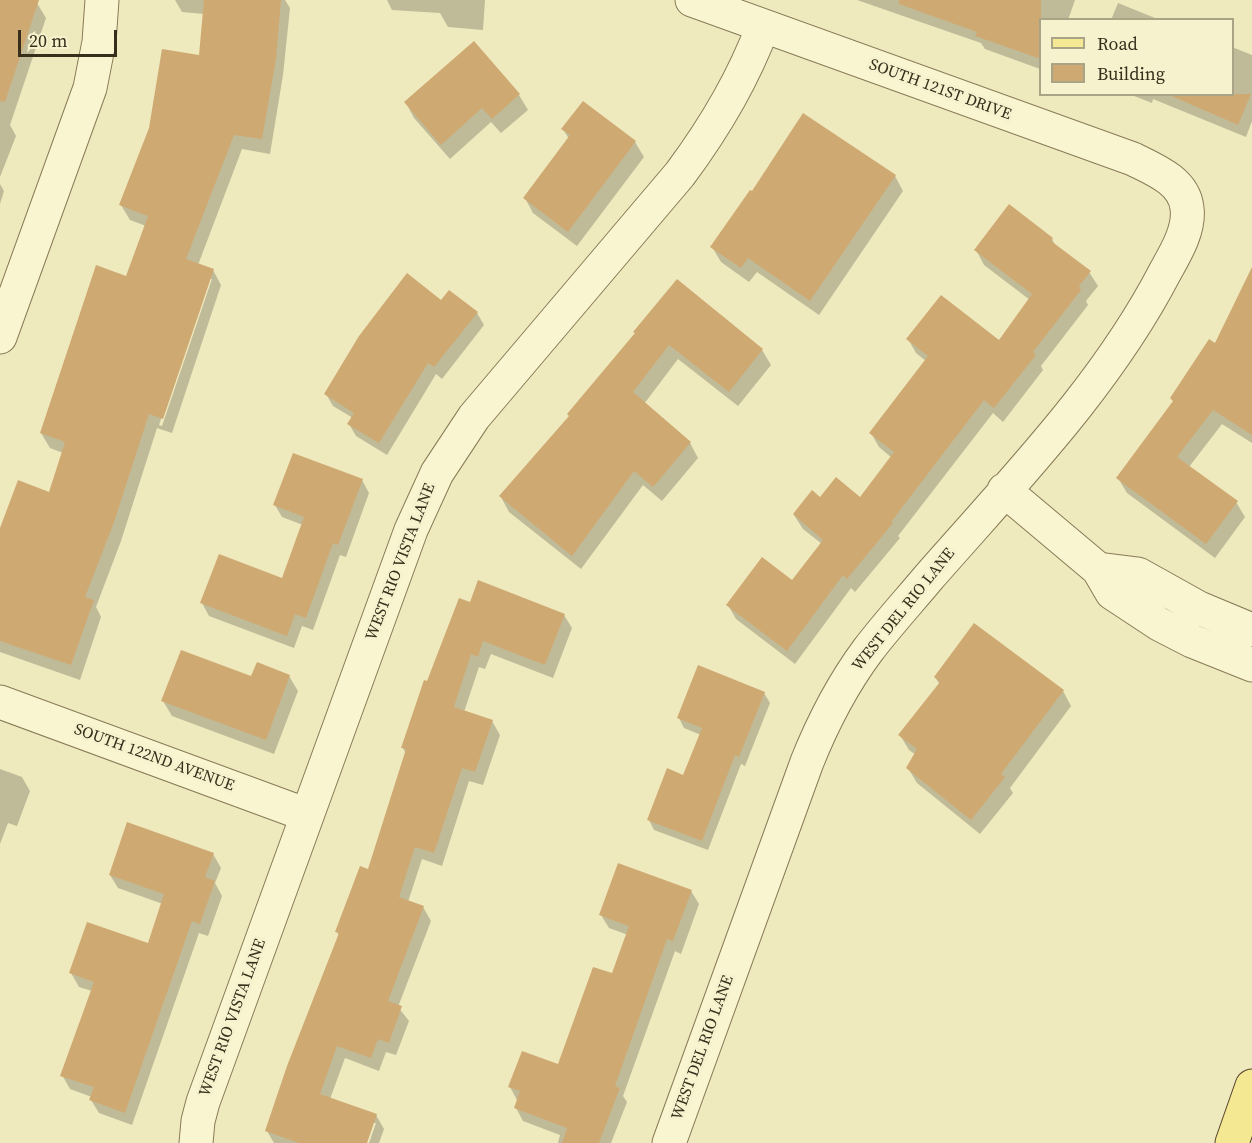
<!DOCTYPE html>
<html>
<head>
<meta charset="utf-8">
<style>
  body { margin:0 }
  #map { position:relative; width:1252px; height:1143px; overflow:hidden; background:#efe9be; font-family:"Source Serif 4",serif }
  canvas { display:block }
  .legend { position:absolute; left:1039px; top:18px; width:195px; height:78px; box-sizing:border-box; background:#f7f2ce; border:2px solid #aaa486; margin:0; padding:8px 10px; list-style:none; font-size:18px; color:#372e1b }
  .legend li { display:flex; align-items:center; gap:12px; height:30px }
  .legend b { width:30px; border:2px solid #aaa486 }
  .scale { position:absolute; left:18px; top:30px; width:99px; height:27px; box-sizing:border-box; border:3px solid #372e1b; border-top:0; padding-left:8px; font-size:18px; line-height:21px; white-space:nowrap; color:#372e1b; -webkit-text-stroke:4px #f7f2ce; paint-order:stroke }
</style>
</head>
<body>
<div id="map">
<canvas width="1252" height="1143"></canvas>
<ul class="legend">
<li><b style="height:8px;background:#f5e893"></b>Road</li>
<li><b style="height:16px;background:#cfa972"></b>Building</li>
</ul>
<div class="scale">20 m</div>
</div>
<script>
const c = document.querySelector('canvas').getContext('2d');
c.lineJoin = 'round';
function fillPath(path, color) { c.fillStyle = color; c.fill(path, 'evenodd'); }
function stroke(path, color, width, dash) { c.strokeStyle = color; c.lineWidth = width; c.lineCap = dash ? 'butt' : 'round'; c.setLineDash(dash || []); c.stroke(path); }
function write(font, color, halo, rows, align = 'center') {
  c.font = font + ' "Source Serif 4",serif'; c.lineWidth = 6; c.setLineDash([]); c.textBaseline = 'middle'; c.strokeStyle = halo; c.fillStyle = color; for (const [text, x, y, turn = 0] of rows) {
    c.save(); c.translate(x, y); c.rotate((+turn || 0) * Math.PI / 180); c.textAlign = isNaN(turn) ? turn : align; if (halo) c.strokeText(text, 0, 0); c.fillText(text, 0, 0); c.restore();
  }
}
const shadow = new Path2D(`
  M0,0H27L37,3L46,18L10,125L16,136L0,177Z
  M175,0H285L290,8L283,75L270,154L242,149L198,265L213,270L221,285L172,433L157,428L121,541L96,607L101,617L80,680L0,652V532L50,494L63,453L50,448L41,433L127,278L146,226L130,220L121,205L200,57L204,14L182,12ZM209,279H212L162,426L159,425Z
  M387,0H485L483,30L448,27L440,13L392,10Z
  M857,0H1075L1068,20H1040V69L985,49L981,43Z
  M1118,3L1160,20H1111Z
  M474,43L519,95L528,110L501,133L491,122L450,159L414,118L406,103Z
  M1232,47L1252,55V121L1246,137L1153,99L1152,103L1129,94H1232Z
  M583,103L635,142L644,157L577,246L533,213L525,198L569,139L563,129Z
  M895,176L903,191L819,315L757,272L749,282L721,262L712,247Z
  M0,184L4,191L0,204Z
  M1052,239L1056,247L1089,272L1098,286L1086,301L1088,305L1041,366L1043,370L1003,422L993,413L898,536L900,538L855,592L851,588L795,664L736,619L728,605L792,582L822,544L803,529L794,515L820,499H860L892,458L879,447L871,433L926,361L916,353L908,339L1000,343L1030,300L984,265L976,250Z
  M1252,270V443L1222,424L1189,467L1236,502L1245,517L1215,558L1127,493L1118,478L1174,402L1171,398L1215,345Z
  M442,302L477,313L484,325L442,379L436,374L387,455L356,436L349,424L353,418L333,406L326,394Z
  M636,334L762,350L771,365L738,406L678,359L644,404L690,443L698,458L662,501L643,485L581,569L509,512L501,497L570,417Z
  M362,480L369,493L346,557L340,555L313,630L302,626L294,648L209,616L202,603L283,579L303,525L282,517L275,505Z
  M471,604L564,615L572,628L553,678L491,654L485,669L479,667L464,712L492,721L500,735L483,785L469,781L442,866L422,859L408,902L423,907L431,921L398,1007L409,1021L396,1055L386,1052L379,1071L345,1058L330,1099L376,1115L384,1129L379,1143H369L376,1123H372L365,1143H274L267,1131L339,936L337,932L369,871L406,754L403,748L428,683Z
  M289,676L298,691L274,754L172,716L163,701L252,678Z
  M935,677L1063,691L1071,706L1010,788L1013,793L980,834L917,783L908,768L916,755L909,750L900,735L940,685Z
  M764,693L770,703L745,766L741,764L708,850L654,830L649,820L684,777L701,735L684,728L679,718Z
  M0,769L22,777L30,791L17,826L8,823L0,844Z
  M213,854L221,868L215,883L222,896L208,936L199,933L132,1125L99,1113L91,1100L92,1097L70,1089L62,1075L92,991L79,987L71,973L149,945L163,904L118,888L110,875Z
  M691,891L699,904L681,954L675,951L623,1096L627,1102L611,1143H558L560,1135L523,1121L516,1108L517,1100L510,1087L559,1066L613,975L628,935L609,928L601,915Z`);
const building = new Path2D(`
  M0,0H39L5,102L0,101Z
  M204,0H281L276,59L262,139L234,135L186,259L214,269L163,419L149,414L113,525L85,597L94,600L71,665L0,641V528L18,480L49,492L65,442L40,433L96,265L126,276L148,216L119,205L149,128L162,49L199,55Z
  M899,0H1041V59L975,36L977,32L899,4Z
  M474,41L520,94L492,119L482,108L441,145L404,102Z
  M1167,94H1251L1238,125Z
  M583,101L636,141L568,232L523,198L570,135L561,129Z
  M803,113L896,175L810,301L748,258L741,268L710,247L750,190L752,191Z
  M1009,204L1053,238L1051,241L1091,271L1079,286L1081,290L1033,352L1036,355L994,408L984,400L891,522L893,523L847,579L843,575L787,651L726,605L762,557L792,580L823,540L793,514L812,490L820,497L836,477L860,497L894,452L869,433L928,356L906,339L941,295L999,340L1032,294L974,250Z
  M1252,267V435L1213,410L1177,457L1238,501L1206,544L1116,478L1173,401L1170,398L1209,339L1215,343Z
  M407,273L441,300L449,290L478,312L434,367L428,363L379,443L347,424L354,413L324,394L359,336Z
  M677,279L763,349L729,392L669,345L633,392L691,442L653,487L634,471L572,556L499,496L569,416L567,414L635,333L633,332Z
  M293,453L363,479L338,545L333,543L306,618L295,614L287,636L200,603L219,554L282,578L304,517L273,505Z
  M478,580L565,614L545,665L483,641L478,657L471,654L454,707L493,720L475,772L462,768L434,853L415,847L399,897L424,906L388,1001L402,1006L389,1043L378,1039L371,1058L337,1046L320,1094L377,1114L367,1143H299L265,1131L287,1066L339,933L335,932L360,866L368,869L406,749L401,748L424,680L427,681L459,598L470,602Z
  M974,623L1064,690L1001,774L1005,777L971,820L906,768L917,749L898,735L940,682L934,677Z
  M181,650L251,676L257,662L290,675L266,740L161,701Z
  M698,665L765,692L739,757L735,755L702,841L647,820L667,768L683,775L702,728L677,718Z
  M127,822L214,853L205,877L215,881L200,924L192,921L125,1113L89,1100L94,1087L60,1076L94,982L69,973L87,922L148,943L164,894L109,875Z
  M618,863L692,890L673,941L667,939L615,1086L620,1088L599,1143H562L567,1128L514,1108L520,1091L508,1087L522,1051L558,1064L593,967L612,973L629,926L599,915Z`);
const minor = new Path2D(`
  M0,337L90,88L99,42L102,0
  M1004,490L1098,569L1112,593L1159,624L1192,641L1252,665
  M1098,569L1138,574L1199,608L1252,630
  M0,702L307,815
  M196,1143L198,1121L203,1102L411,530L437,473L474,417L680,174C715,127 743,80 763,26
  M669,1143L807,762C823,722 842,685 868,650C887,625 909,601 929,577C1013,481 1106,386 1165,272C1175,254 1190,230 1187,208C1184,181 1155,170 1133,159L692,0`);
const major = new Path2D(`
  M1232,1143L1252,1086`);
const streetNames = [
  ["SOUTH 121ST DRIVE",940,90,20],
  ["WEST RIO VISTA LANE",401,562,-69],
  ["WEST DEL RIO LANE",904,610,-51],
  ["SOUTH 122ND AVENUE",154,758,20],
  ["WEST RIO VISTA LANE",233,1018,-70],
  ["WEST DEL RIO LANE",703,1048,-70]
];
fillPath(shadow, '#0003');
fillPath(building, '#cfa972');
stroke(minor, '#887a56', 35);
stroke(major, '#55462b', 35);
stroke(minor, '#faf5d1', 33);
stroke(major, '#f5e893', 33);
write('16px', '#372e1b', '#f7f2ce', streetNames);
</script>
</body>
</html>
